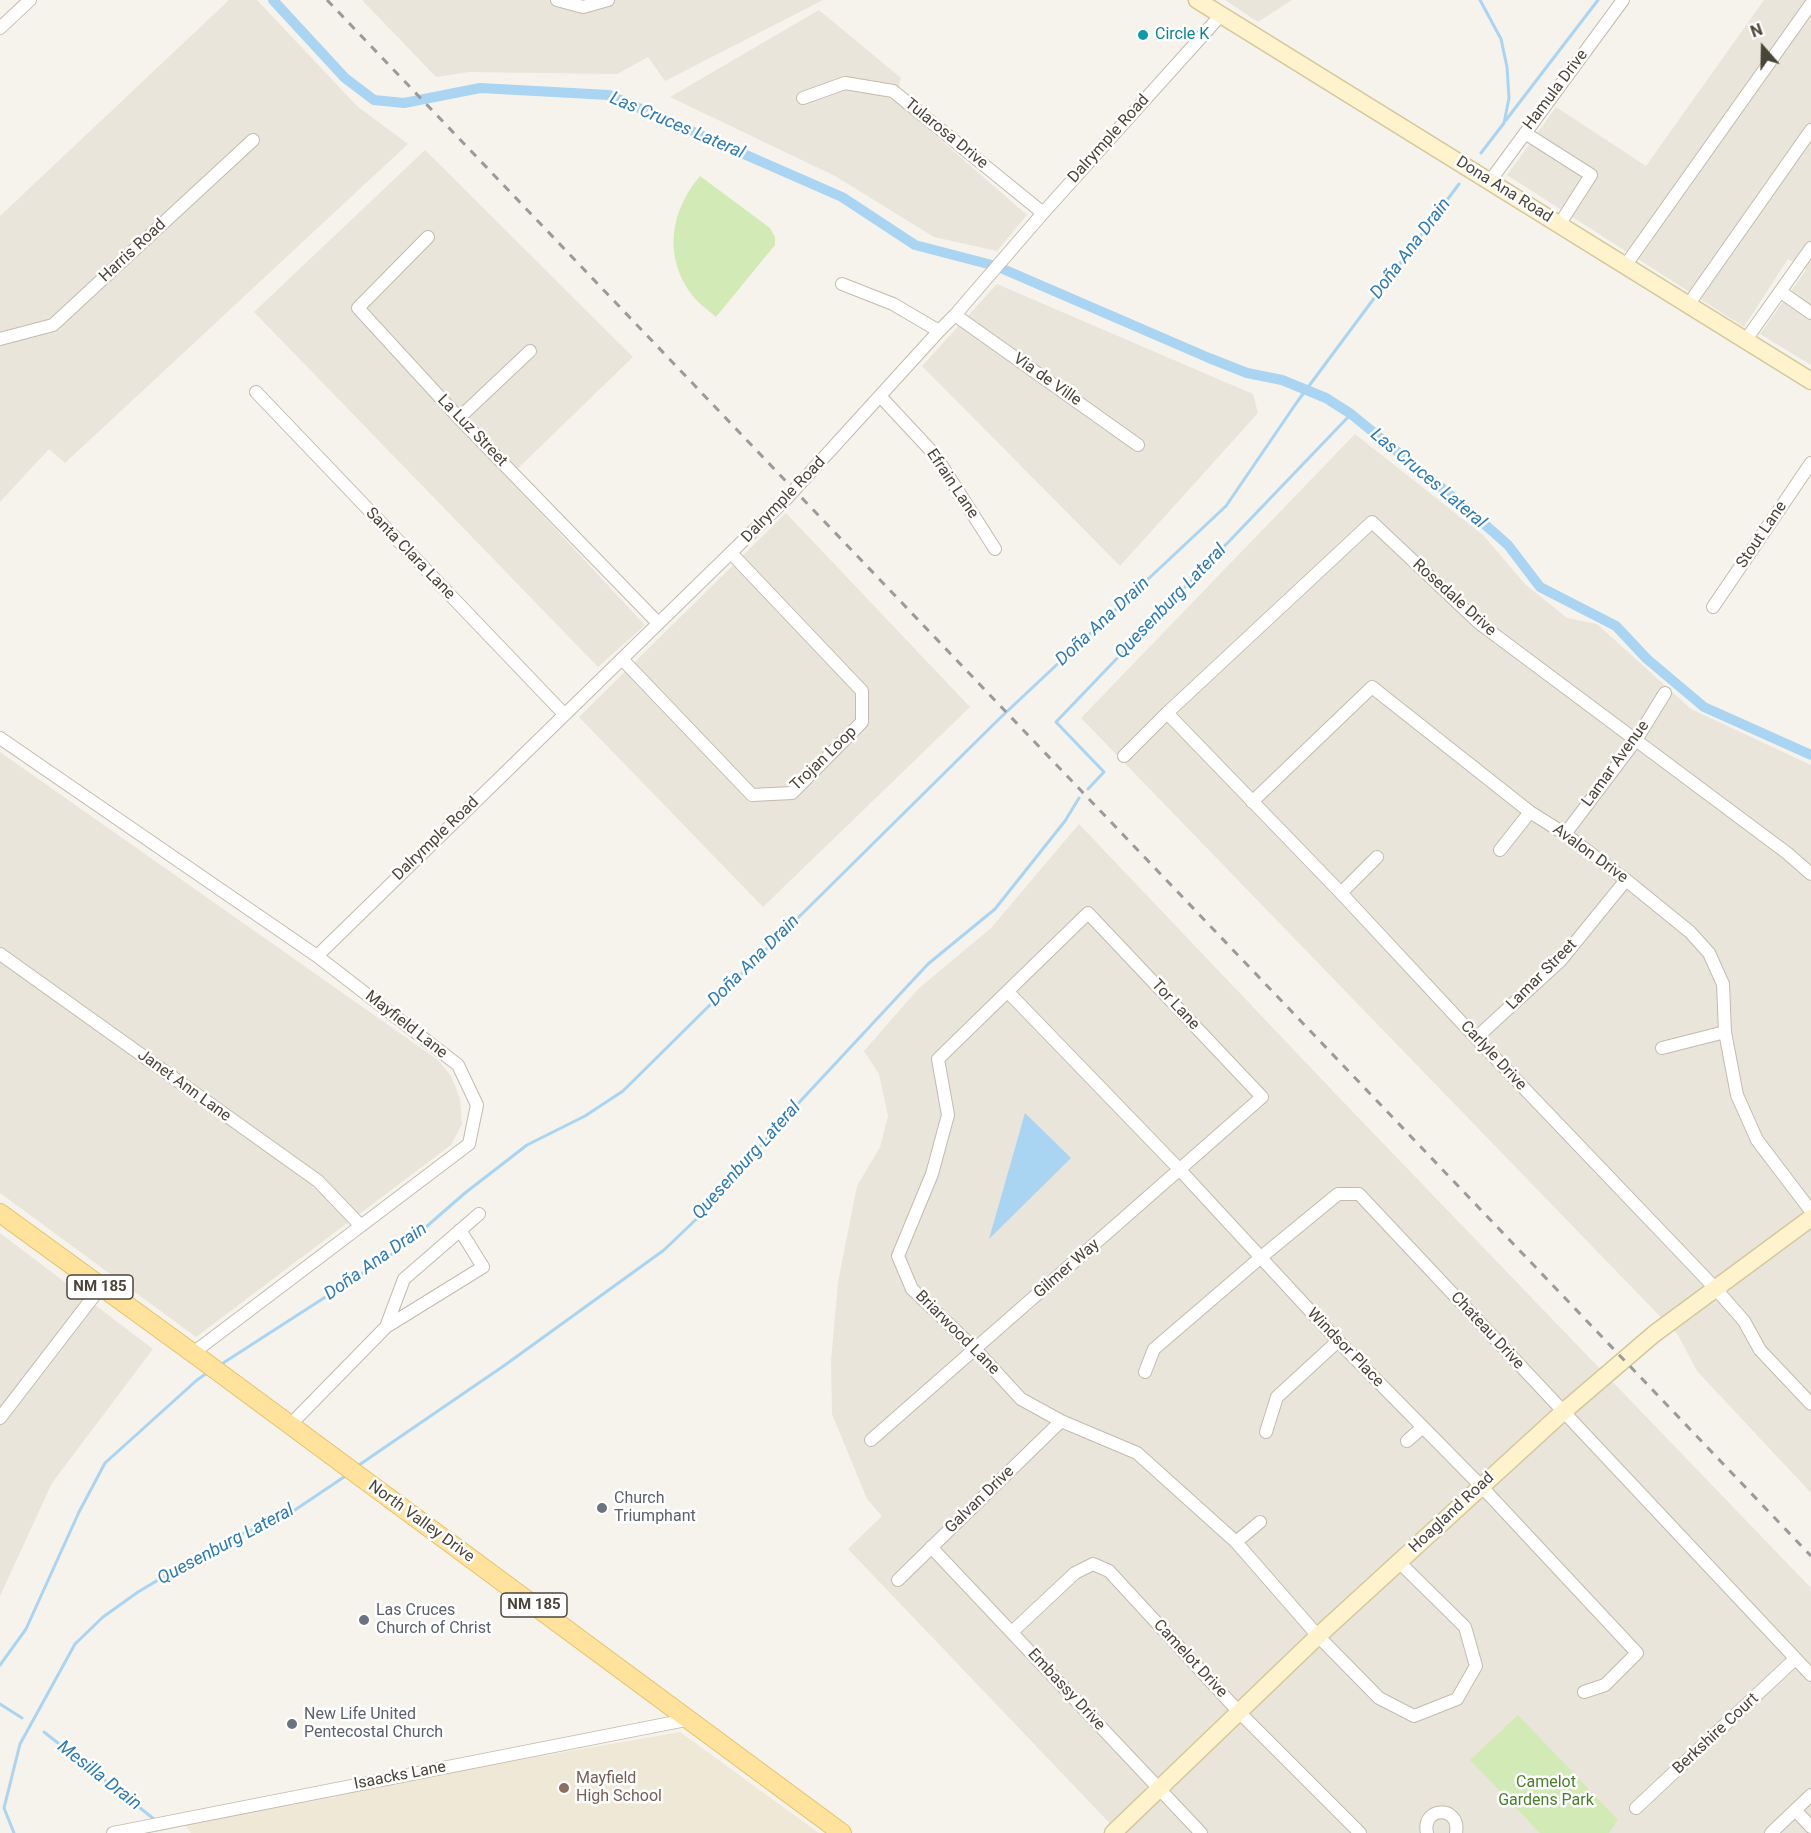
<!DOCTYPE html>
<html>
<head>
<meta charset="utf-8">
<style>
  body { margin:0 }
  #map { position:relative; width:1811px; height:1833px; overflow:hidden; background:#f6f3ec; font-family:Roboto,sans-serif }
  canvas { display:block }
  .north { position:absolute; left:1733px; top:18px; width:60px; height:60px; -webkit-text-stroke:4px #fff; paint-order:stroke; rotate:340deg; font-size:16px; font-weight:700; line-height:24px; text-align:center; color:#4b4439 }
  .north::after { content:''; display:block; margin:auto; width:21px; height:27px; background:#4b4439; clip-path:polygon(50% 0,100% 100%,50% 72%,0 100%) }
</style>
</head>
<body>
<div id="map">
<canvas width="1811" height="1833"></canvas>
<div class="north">N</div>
</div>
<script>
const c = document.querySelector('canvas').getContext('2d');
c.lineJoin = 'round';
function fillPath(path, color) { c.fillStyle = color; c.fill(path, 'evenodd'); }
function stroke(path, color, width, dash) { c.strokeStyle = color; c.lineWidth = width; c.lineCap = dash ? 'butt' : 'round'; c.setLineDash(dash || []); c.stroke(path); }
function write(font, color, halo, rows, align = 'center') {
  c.font = font + ' Roboto,sans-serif'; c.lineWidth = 5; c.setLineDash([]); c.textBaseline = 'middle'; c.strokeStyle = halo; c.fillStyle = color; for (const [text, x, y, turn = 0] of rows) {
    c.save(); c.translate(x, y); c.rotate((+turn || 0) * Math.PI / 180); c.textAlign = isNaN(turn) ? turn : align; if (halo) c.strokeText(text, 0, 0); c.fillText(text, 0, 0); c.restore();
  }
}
const residential = new Path2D(`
  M229,0H257L357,106L408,144L65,463L49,449L0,502V216Z
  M362,0H823L665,81L648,57L617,74L469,72L436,77Z
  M1225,0H1292L1258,22Z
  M1764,0H1811V365L1760,334L1806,270L1788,259L1744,327L1507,175L1556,107L1646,166Z
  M819,10L901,78L896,101L1027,215L997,251L934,237L835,176L670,97Z
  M425,150L633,357L508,478L645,625L598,667L254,312Z
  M997,284L1253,394L1258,413L1120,566L922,366Z
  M1355,434L1483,535L1525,584L1567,618L1597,624L1691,709L1811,765V1493L1697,1371L1678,1335L1081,718Z
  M786,513L970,707L763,907L579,717Z
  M0,752L438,1060L451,1076L460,1098L462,1124L451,1145L196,1337L0,1193Z
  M1079,824L1351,1110L1811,1588V1833H1119L848,1549L882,1516L867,1499L832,1414L831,1361L838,1282L857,1186L880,1147L888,1116L879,1074L864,1051L918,989L991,928Z
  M0,1233L153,1349L52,1483L0,1596Z`);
const education = new Path2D(`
  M680,1732L819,1833H191L185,1824L329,1798L415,1778Z`);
const green = new Path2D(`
  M700,176L770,228L775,237V245L716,317C708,310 698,303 692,295C663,257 670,211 700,176Z
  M1518,1715L1618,1820L1609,1833H1540L1470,1760Z`);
const water = new Path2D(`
  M1025,1113L1071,1158L989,1239Z`);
const stream = new Path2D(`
  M1480,0L1501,39L1507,67L1509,98L1504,123L1481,153
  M1506,120L1598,0
  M1088,789L1104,772L1056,722L1351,414
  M220,1365L403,1247L465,1193L527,1145L585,1116L623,1091L1000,718L1226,506L1297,402L1459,184
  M359,1465L505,1365L664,1250L709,1207L780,1123L928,964L995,909L1065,821L1079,798
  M0,1665L26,1629L79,1512L105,1463L197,1380L207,1373
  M0,1704L22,1718
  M44,1732L154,1819
  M14,1833L4,1808L20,1744L75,1644L103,1617L138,1592L188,1562L244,1533L286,1516L344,1477`);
const canal = new Path2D(`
  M273,0L345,78L374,100L404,103L480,88L609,95L842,197L915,245L992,265
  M1003,269L1209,358L1247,373L1282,380L1326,398L1351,414L1465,507L1508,545L1540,587L1616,626L1647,659L1704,707L1811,755`);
const street = new Path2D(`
  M557,0L583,7L608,0
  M0,28L30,0
  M803,98L845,83L893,91L1043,213
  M1525,133L1591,175L1559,225
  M1490,181L1623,0
  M428,237L358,308L459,418L658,623
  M1625,266L1811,4
  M842,284L893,304L939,331
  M1781,292L1811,313
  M1688,305L1811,130
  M955,315L1138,445
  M0,339L53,325L253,140
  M1745,341L1811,248
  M256,392L564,714
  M880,396L935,455L995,549
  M459,418L530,351
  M1713,607L1811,463
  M622,659L752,795L792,793L862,722V691L731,553
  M1167,713L1341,893L1476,1038L1715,1288L1744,1321L1760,1350L1811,1404
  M0,738L317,956L458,1065L477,1105L469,1144L193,1353
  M1124,756L1167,713L1372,522L1479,623L1787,853L1811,874
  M1252,802L1372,687L1530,812L1565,834L1626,880L1690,932L1709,953L1723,984L1725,1032L1737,1095L1757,1140L1811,1211
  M1565,834L1636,740L1665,693
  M1500,850L1530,812
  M1341,893L1377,857
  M0,954L318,1181L361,1226
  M317,956L786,499L939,331L955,315L1043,213L1221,15
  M1008,992L1180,1170L1338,1341L1481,1486L1637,1653L1605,1685L1584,1692
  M1476,1038L1561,960L1626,880
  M1662,1048L1725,1032
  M386,1327L483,1267L460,1230
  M1145,1372L1154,1349L1260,1258L1338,1194H1359L1811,1675
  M0,1418L100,1288
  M290,1425L386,1327L404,1279L479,1214
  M1266,1432L1277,1397L1338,1341
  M871,1440L1262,1097L1088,913L938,1059L948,1115L932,1174L898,1256L912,1289L975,1349L1021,1399L1061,1421L1137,1453L1236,1542L1318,1636L1379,1698L1414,1716L1457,1699L1476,1666L1465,1627L1399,1562
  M1407,1441L1423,1427
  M1236,1542L1260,1522
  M931,1547L1201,1833
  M898,1580L1061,1421
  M1012,1632L1075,1573L1093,1564L1109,1571L1238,1711L1360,1833
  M1636,1808L1795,1659
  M1795,1810L1811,1827
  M113,1833L686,1720
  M1427,1833C1421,1806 1461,1805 1456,1833
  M1771,1833L1811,1795`);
const secondary = new Path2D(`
  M1197,0L1811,381
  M1113,1833L1318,1636L1563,1412L1654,1334L1811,1218`);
const primary = new Path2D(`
  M0,1213L201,1359L842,1833`);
const rail = new Path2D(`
  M327,0L1811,1556`);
const markers = [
  [1143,35,6,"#0f9aa8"],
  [602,1508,6,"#6b7280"],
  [364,1620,6,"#6b7280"],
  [292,1724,6,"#6b7280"],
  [564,1788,6,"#8d6e63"]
];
const shields = [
  [100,1287,66],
  [534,1605,66]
];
const shieldNames = [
  ["NM 185",100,1287],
  ["NM 185",534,1605]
];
const cultureNames = [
  ["Circle K",1155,35]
];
const streetNames = [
  ["Hamula Drive",1556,90,-53],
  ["Tularosa Drive",946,134,39],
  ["Dalrymple Road",1109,139,-48],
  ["Dona Ana Road",1504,190,32],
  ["Harris Road",133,251,-43],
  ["Via de Ville",1047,380,35],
  ["La Luz Street",472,431,46],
  ["Efrain Lane",952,484,56],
  ["Dalrymple Road",784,500,-46],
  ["Stout Lane",1762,535,-56],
  ["Santa Clara Lane",410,554,46],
  ["Rosedale Drive",1454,598,42],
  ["Trojan Loop",824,759,-44],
  ["Lamar Avenue",1616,764,-54],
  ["Dalrymple Road",436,839,-44],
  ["Avalon Drive",1590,854,36],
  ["Lamar Street",1542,975,-45],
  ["Tor Lane",1175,1005,47],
  ["Mayfield Lane",406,1025,38],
  ["Carlyle Drive",1493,1056,47],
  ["Janet Ann Lane",184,1086,36],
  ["Gilmer Way",1067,1269,-41],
  ["Chateau Drive",1487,1331,47],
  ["Briarwood Lane",957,1333,45],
  ["Windsor Place",1345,1348,46],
  ["Galvan Drive",980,1500,-44],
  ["Hoagland Road",1452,1513,-43],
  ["North Valley Drive",421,1522,36],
  ["Camelot Drive",1190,1659,47],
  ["Embassy Drive",1066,1690,47],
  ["Berkshire Court",1716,1734,-43],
  ["Isaacks Lane",400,1776,-11]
];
const worshipNames = [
  ["Church",614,1499],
  ["Triumphant",614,1517],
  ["Las Cruces",376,1611],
  ["Church of Christ",376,1629],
  ["New Life United",304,1715],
  ["Pentecostal Church",304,1733]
];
const educationNames = [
  ["Mayfield",576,1779],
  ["High School",576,1797]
];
const parkNames = [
  ["Camelot",1546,1783],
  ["Gardens Park",1546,1801]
];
const waterNames = [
  ["Las Cruces Lateral",677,126,23],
  ["Doña Ana Drain",1411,249,-53],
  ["Las Cruces Lateral",1428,479,40],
  ["Quesenburg Lateral",1171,602,-46],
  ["Doña Ana Drain",1103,622,-43],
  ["Doña Ana Drain",754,961,-45],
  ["Quesenburg Lateral",747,1161,-48],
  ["Doña Ana Drain",376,1262,-35],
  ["Quesenburg Lateral",226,1545,-28],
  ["Mesilla Drain",99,1776,38]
];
fillPath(residential, '#eae5da');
fillPath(education, '#efe8d6');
fillPath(green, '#d2eab5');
fillPath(water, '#a9d4f2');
stroke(stream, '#a9d4f2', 3);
stroke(canal, '#a9d4f2', 10);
stroke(street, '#c2bbae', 14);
stroke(secondary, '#d6c79b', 19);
stroke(primary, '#e6c16a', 20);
stroke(street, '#fff', 12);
stroke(secondary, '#fff3cd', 16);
stroke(primary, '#ffe39c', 18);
stroke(rail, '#9a9a9a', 3, [8, 8]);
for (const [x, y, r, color] of markers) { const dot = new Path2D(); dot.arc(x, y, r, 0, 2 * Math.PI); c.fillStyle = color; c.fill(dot); stroke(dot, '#fff', 2); }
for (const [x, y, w] of shields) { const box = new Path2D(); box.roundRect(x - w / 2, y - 12, w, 24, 4.5); c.fillStyle = '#fff'; c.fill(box); stroke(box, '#4b4439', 1.5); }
write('bold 15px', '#4b4439', null, shieldNames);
write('16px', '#0d838f', '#fff', cultureNames, 'left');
write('16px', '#4b4439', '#fff', streetNames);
write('16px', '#5b616d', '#fff', worshipNames, 'left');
write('16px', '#785e54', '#fff', educationNames, 'left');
write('16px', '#4a7f2a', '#fff', parkNames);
write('italic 18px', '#2e7ab2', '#fff', waterNames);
</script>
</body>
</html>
